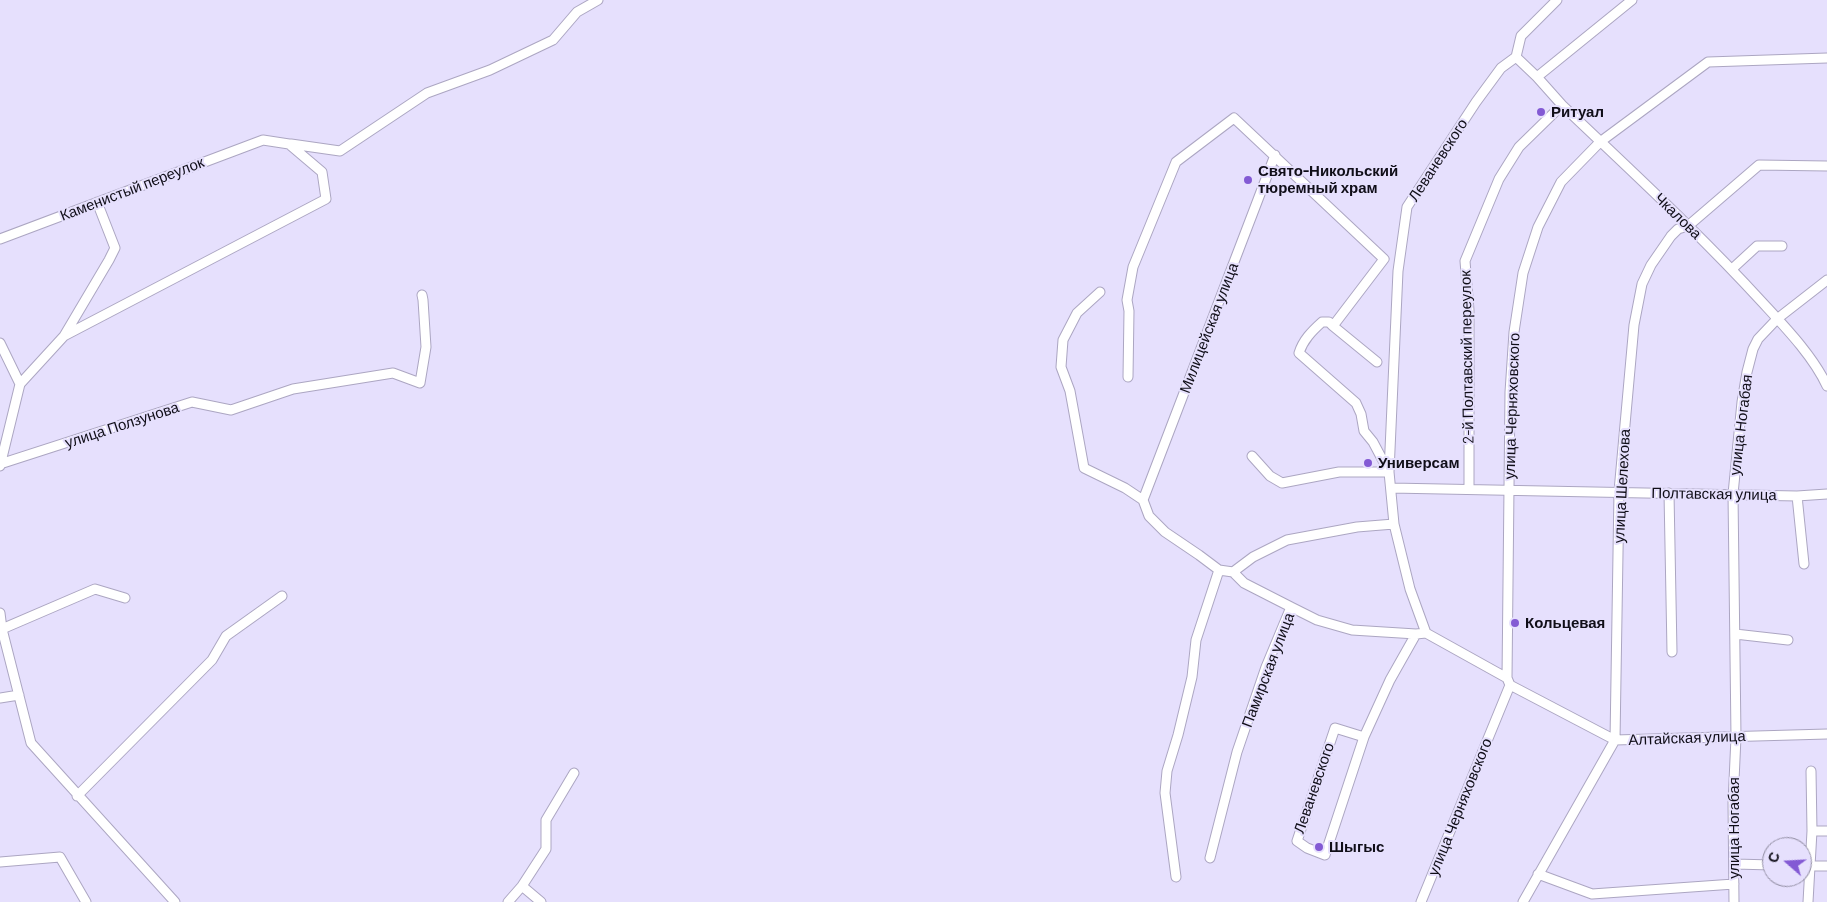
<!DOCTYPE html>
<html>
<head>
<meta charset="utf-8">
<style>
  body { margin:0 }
  #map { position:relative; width:1827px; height:902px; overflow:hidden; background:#e6e0fd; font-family:Barlow,sans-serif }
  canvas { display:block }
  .north { position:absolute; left:1762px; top:837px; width:50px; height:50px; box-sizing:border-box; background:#e6e0fd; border:1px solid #908ca1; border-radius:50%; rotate:289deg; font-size:14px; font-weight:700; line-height:20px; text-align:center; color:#100e18 }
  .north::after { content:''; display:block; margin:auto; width:18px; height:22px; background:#835ad4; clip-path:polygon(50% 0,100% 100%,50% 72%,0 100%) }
</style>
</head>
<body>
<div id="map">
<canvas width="1827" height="902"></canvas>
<div class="north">С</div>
</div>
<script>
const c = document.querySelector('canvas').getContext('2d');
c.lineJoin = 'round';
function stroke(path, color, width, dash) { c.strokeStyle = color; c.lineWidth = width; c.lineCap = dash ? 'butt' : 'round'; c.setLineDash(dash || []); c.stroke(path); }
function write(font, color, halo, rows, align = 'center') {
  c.font = font + ' Barlow,sans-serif'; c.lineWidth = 4; c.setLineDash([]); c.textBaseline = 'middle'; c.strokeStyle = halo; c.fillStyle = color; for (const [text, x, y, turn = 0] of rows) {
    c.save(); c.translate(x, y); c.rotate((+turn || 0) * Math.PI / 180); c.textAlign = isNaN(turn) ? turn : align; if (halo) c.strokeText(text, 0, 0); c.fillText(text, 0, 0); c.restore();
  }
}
const minor = new Path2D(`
  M1516,57L1537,77L1562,105C1630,170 1699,233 1762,302C1785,327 1813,356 1827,386
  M1537,77L1632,0
  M291,144L340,151L427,93L490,70L553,40L577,12L598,0
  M0,239L263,140L289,144L322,172L326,199L64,336L20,384
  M1732,269L1757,246H1782
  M1100,292L1077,313L1063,340L1061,367L1070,391L1084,468L1125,488L1143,500L1149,516L1165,532L1199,555L1219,570L1233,572L1253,557L1287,540L1357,527L1394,524
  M64,336L109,260L115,248L97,202
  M0,343L20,384L0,466
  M1128,377L1129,311L1127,300L1133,267L1176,162L1234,118L1384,259L1333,326L1377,362
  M1252,456L1270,476L1282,483L1339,472H1389L1373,442L1364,431L1361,414L1356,403L1299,353C1303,340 1312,331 1322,322H1329L1333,326
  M0,464L192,402L231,410L293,389L393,373L420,383L426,347L423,300L422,295
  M1391,488L1797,496L1827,494
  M1469,489V310L1465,261L1499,179L1519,147L1562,105
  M1669,493L1672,652
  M1797,496L1804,564
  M1143,500L1275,155
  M1233,572L1244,583L1291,607
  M0,613L2,629L31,743L175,902
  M2,629L95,589L125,598
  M1426,633L1410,589L1394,524L1389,472L1398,271L1407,207L1476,102L1501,68L1516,57L1521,36L1557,0
  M1426,633L1507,678L1510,685L1615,740L1827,734
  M1735,634L1788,640
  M1507,678L1510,392L1514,332L1523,273L1538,227L1561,182L1600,142L1708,62L1827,58
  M0,698L19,695
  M1364,737L1335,728L1297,841L1307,848L1325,855L1364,737L1390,680L1416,634L1426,633
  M77,796L212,660L226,636L282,596
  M1812,831H1827
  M1210,858L1237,752L1266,667L1291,607L1317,620L1352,630L1416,634
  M0,862L60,857L86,902
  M1735,864L1772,865
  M1802,866H1827
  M1538,874L1592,894L1734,884
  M1176,877L1165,793L1167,771L1178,735L1192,677L1196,640L1219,570
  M522,886L541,902
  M508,902L522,886L546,849V820L574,773
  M1421,902L1510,685
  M1523,902L1615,740L1619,491L1634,325L1642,284L1651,265L1671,236L1678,229L1688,226L1759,165L1827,166
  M1734,902L1733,803L1736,737L1733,494L1742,402L1747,372L1753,349L1758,339L1777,319L1827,280
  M1808,902L1812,831L1811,771`);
const markers = [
  [1541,112,5,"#835ad4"],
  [1248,180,5,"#835ad4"],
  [1368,463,5,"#835ad4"],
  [1515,623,5,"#835ad4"],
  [1319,847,5,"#835ad4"]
];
const poiNames = [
  ["Ритуал",1551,112],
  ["Свято-Никольский",1258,171],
  ["тюремный храм",1258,188],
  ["Универсам",1378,463],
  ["Кольцевая",1525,623],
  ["Шыгыс",1329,847]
];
const streetNames = [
  ["Леваневского",1438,160,-57],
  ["Каменистый переулок",132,189,-21],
  ["Чкалова",1678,216,44],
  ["Милицейская улица",1209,328,-69],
  ["2-й Полтавский переулок",1467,357,-91],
  ["улица Черняховского",1512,406,-88],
  ["улица Ползунова",122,425,-18],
  ["улица Ногабая",1741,425,-83],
  ["улица Шелехова",1622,486,-87],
  ["Полтавская улица",1714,494,1],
  ["Памирская улица",1268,670,-69],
  ["Алтайская улица",1687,738,-2],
  ["Леваневского",1314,788,-71],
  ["улица Черняховского",1460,807,-68],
  ["улица Ногабая",1734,828,-90]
];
stroke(minor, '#aca6c2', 11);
stroke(minor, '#fff', 9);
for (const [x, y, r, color] of markers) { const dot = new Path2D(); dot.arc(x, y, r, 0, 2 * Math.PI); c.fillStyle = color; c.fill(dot); stroke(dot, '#e6e0fd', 2); }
write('bold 15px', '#100e18', '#e6e0fd', poiNames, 'left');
write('15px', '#100e18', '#e6e0fd', streetNames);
</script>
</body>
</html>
